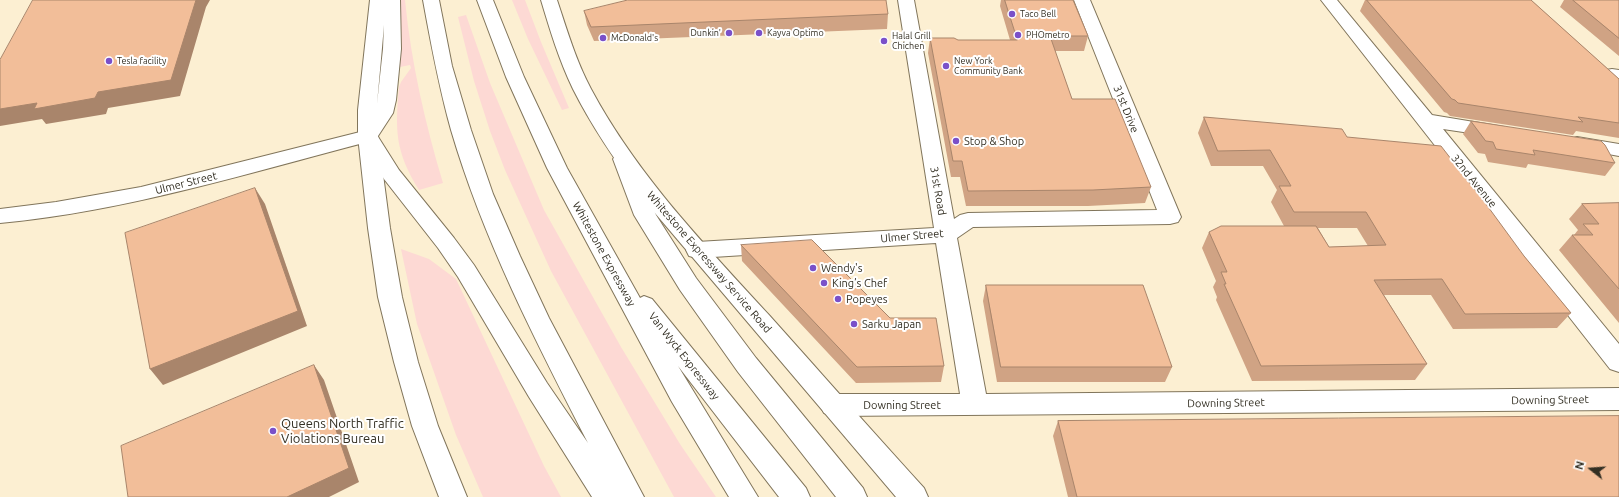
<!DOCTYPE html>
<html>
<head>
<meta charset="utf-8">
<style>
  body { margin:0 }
  #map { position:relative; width:1619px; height:497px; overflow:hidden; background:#fcefd2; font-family:Ubuntu,sans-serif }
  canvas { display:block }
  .north { position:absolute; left:1571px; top:449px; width:40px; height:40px; -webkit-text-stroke:3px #fff; paint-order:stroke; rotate:287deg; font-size:11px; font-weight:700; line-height:16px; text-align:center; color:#332f23 }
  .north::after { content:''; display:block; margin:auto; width:14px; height:18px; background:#332f23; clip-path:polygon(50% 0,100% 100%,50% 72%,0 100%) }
</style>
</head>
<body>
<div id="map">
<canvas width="1619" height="497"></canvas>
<div class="north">N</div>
</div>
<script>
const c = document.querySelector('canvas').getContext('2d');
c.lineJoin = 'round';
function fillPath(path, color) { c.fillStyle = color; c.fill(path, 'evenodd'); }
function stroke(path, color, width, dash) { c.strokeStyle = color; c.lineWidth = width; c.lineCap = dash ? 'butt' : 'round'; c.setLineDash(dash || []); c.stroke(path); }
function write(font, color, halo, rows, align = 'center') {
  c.font = font + ' Ubuntu,sans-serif'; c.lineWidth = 4; c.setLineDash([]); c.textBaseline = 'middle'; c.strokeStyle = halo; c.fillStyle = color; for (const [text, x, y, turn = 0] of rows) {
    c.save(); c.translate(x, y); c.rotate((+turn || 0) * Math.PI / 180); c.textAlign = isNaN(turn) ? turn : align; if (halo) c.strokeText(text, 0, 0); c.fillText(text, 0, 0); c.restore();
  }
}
const green = new Path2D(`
  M396,0H405C411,62 425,123 443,183L419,190C395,151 395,131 399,87L401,82L411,68L410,65L400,67V23Z
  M512,0H525L541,42L569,108L562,110L528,39Z
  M466,15L490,83L544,210L621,347L680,444L716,497H674L551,271L505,170L490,131L474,81L458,17Z
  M401,249L429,259L456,279L544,466L561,497H483L456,435L417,324Z`);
const minor = new Path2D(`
  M898,0H914L954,219L960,215L968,213L1157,210L1074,0H1090L1181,217L1178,222L1170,224L973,227L957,238L986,394L1619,388V410L833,416L824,413L820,405L824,397L833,394H960L936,243L697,258L689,256L686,250L689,244L697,242L934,228Z
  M1321,0H1337L1432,115L1504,127L1507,131L1504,135L1497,137L1443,129L1619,344V372L1610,369Z
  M1612,69L1619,70V80L1606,78L1603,74L1606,70Z
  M368,130L375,132L378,136L375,140C251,172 128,211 0,223V209L56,202L141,187Z
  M1577,137L1619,144V156L1570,147L1567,143L1570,139Z`);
const major = new Path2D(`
  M370,0H400L401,49L396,100L393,113L378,136L390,228L402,297L418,362L438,426L467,497H439L412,426L394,362L378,297L368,228L358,136V110ZM384,25L383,49L377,104Z
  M541,0H557C567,30 576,61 591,89C637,175 704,244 769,315C821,373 872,431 924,488L928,497H896L649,206C621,169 594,131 573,89C559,60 550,30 541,0Z`);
const highway = new Path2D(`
  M423,0H439L452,66L471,130L493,194L520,256L549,318L644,497H592L529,397L458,277L438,248L384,179L358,136L361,132L368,130L375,132L399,170L454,238L474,265L547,383L588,443C536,342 483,239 451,130C439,87 431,44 423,0Z
  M477,0H493L524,77L567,168L640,298L644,296L652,299L806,488L810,497H779L678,366L758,497H729L672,402L547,168L506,77Z
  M623,153L630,155L633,159L656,215L696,278L756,358L863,488L867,497H836L738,372L680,290L634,215L613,159L616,155Z`);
const wall = new Path2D(`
  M1001,0H1073L1088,36L1084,51H1055L1072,99L1151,187L1145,203L1088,206H966L960,177H951L928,53L930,38L958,40H1010L1000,6Z
  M1365,0H1531L1619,79V138L1576,131L1573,135L1450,116L1447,113L1444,112L1360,11Z
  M1564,0H1619V56L1560,7Z
  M584,11L888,14L887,29L594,41L587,25Z
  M1204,117L1347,137L1524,256L1571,313L1557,328L1453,329L1431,295H1384L1427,364L1415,380L1252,381L1216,300L1217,297L1213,287L1216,281L1202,248L1209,232L1284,226L1271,202L1277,190L1263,166H1211L1198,133ZM1318,228H1357L1368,246L1329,247Z
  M1471,121L1615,163L1605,176L1528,164L1526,168L1488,162L1485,154L1478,153L1463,134Z
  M1619,203V323L1559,250L1572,235H1574L1578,230L1569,219L1582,204Z
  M741,245L944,366L941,382L856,383L742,261Z
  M986,285L1172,367L1165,382H997L983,301Z
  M1058,421L1619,497H1068L1053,436Z`);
const shadedWall = new Path2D(`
  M196,0H210L206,7L180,96L108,108L106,114L46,124L42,119L0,126V109Z
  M255,188L265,204L307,326L163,385L150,369Z
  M314,365L324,380L359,482L329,497H287Z`);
const building = new Path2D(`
  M33,0H196L171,80L98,92L95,98L34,109L37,103L0,109V60Z
  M628,0H886L888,14L591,27L584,11Z
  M1005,0H1073L1088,36H1050L1072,99H1115L1151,187L1093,190L968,191L962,161H953L930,38H954L958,40H1017Z
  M1367,0H1531L1619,79V123L1578,117L1583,122L1458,103L1455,100L1452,99Z
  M1573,0H1619V38Z
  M1204,117L1342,129L1347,137L1441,146L1486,204L1524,256L1571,313L1465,314L1442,279L1374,280L1427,364L1261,366L1224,284H1226L1221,272H1227L1209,232L1221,226H1316L1329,247L1386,245L1366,212H1294L1279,186H1291L1270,150L1218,151Z
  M1471,121L1601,141L1605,145L1615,163L1533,150L1535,155L1496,149L1493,142L1486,141Z
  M255,188L298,311L150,369L125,233Z
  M1619,203V289L1572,235H1593L1583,224H1599L1582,204Z
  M812,240L890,318H936L944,366L857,367L741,245Z
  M986,285H1143L1172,367H1001Z
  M314,365L349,468L287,497H128L121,446Z
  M1619,416V497H1077L1058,421Z`);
const markers = [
  [1012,14,4,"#7a50c9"],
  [729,33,4,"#7a50c9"],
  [759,33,4,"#7a50c9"],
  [1018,35,4,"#7a50c9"],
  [603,38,4,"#7a50c9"],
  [884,41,4,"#7a50c9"],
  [109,61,4,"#7a50c9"],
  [946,66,4,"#7a50c9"],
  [956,141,4,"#7a50c9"],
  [813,268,4,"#7a50c9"],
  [824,283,4,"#7a50c9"],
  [838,299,4,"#7a50c9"],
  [854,324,4,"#7a50c9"],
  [273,431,4,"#7a50c9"]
];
const farPoinames = [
  ["Taco Bell",1020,14],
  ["Dunkin'",721,33,"right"],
  ["Kayva Optimo",767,33],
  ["PHOmetro",1026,35],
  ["Halal Grill",892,36],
  ["Chichen",892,46],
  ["McDonald's",611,38],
  ["Tesla facility",117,61],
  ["New York",954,61],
  ["Community Bank",954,71]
];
const streetNames = [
  ["31st Drive",1126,109,68],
  ["32nd Avenue",1474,181,51],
  ["Ulmer Street",186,183,-14],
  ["31st Road",938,191,80],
  ["Ulmer Street",912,236,-5],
  ["Whitestone Expressway",604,254,61],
  ["Whitestone Expressway Service Road",709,262,49],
  ["Van Wyck Expressway",684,356,52],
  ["Downing Street",1550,400,-1],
  ["Downing Street",1226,403,-1],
  ["Downing Street",902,405]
];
const poiNames = [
  ["Stop & Shop",964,141],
  ["Wendy's",821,268],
  ["King’s Chef",832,283],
  ["Popeyes",846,299],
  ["Sarku Japan",862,324]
];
const nearPoinames = [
  ["Queens North Traffic",281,424],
  ["Violations Bureau",281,439]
];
fillPath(green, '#fdd9d4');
stroke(minor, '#81755b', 2);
stroke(major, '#81755b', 2);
stroke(highway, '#81755b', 2);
fillPath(minor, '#fff');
fillPath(major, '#fff');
fillPath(highway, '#fff');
fillPath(wall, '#d0a384');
fillPath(shadedWall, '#a9856b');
fillPath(building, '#f2be99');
stroke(building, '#a9856b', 1);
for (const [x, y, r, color] of markers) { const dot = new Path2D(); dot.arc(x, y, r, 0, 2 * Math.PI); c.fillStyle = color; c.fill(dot); stroke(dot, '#fff', 1.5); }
write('9px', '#332f23', '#fff', farPoinames, 'left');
write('11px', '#332f23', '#fff', streetNames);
write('11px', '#332f23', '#fff', poiNames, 'left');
write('13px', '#332f23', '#fff', nearPoinames, 'left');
</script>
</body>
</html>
